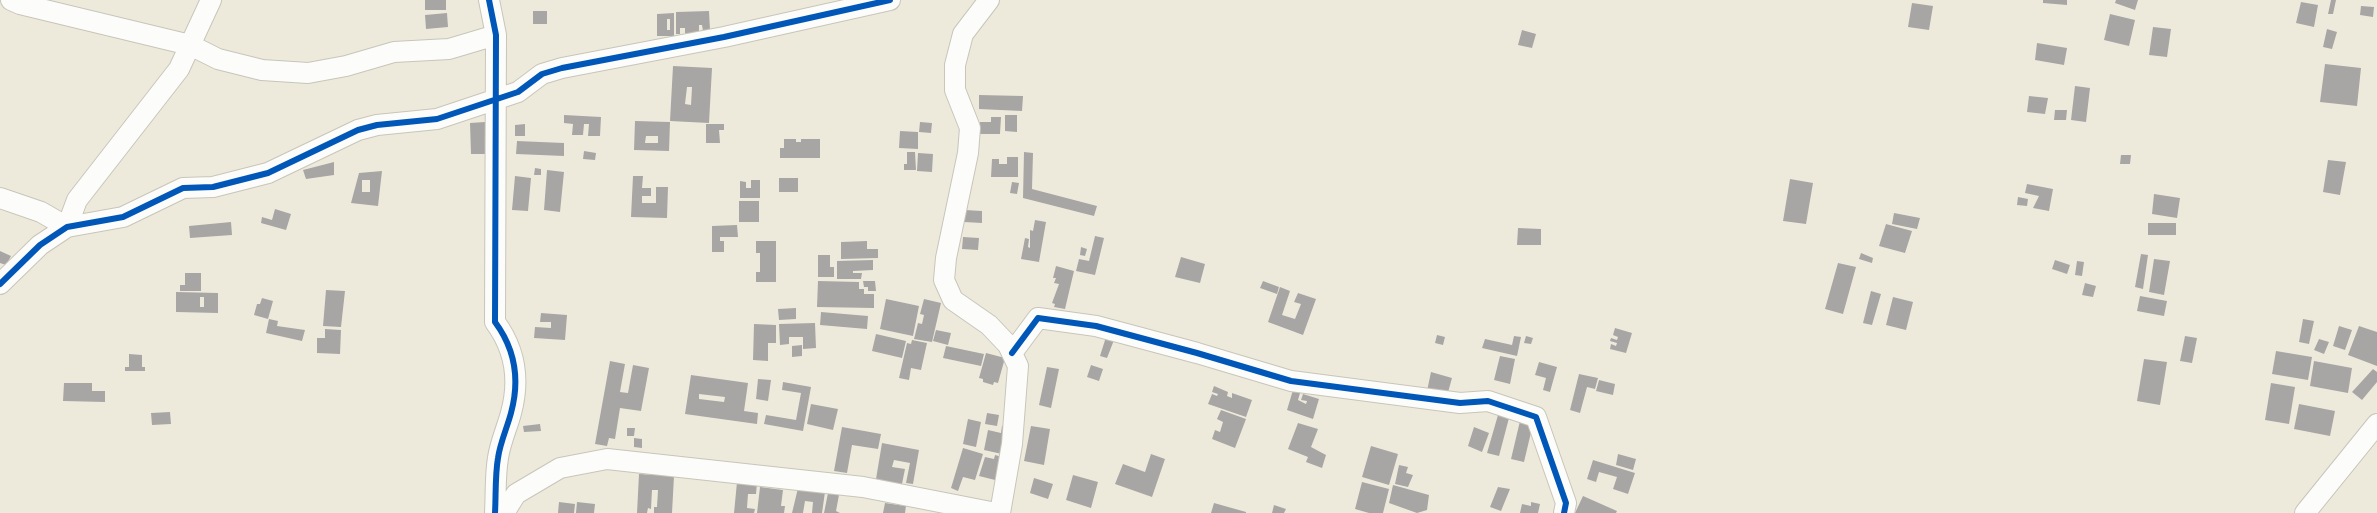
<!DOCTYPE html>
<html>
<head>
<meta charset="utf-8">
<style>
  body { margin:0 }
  canvas { display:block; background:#edeadc }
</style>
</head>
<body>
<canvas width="2377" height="513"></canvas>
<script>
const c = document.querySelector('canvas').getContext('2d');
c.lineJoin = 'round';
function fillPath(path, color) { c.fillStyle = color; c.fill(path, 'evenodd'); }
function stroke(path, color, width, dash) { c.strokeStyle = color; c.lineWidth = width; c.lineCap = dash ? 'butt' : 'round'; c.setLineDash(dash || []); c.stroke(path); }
const building = new Path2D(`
  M425,0H446V10H425Z
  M2043,0H2067V5L2043,3Z
  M2116,0H2138L2135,10L2115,3Z
  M2331,0H2336L2333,14H2328Z
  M2301,2L2318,5L2314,27L2296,23Z
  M1912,3L1933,6L1929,30L1908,27Z
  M2361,6L2374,7L2373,17L2360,15Z
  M533,11H547V24H533Z
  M709,11L710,30L703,31L702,25H699V33H685V28H680V34H676V12Z
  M447,13L448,27L426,29L425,15Z
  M674,13V36H657V14ZM667,19H670V30H667Z
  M2110,14L2135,20L2129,46L2104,40Z
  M2153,27L2171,29L2167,57L2149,55Z
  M2327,29L2337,32L2332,49L2323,47Z
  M1522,30L1536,34L1532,48L1518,45Z
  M2037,43L2067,48L2064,65L2035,60Z
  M2325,64L2361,68L2357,106L2320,102Z
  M673,66L712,68L709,123L670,121ZM687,87H692L691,105L685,104Z
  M2075,86L2090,88L2086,122L2071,120Z
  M979,95L1023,96L1022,111L979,109Z
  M2029,96L2048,98L2045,114L2027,112Z
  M2055,110H2067L2066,120H2054Z
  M564,115L601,117L600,136H588L589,124H584L583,135H572L573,124L564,123Z
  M1005,115H1017V132L1005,131Z
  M991,117H1001L1000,134H980V122H991Z
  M635,121L670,122L669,151L634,150ZM646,136H658V143H645Z
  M485,122L486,154H471L470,123Z
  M920,122L932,123L931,133L919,132Z
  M525,124V136H515V125Z
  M706,124H724V130H719L720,143H706Z
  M900,131L918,132V149L899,148Z
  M784,139H796V142H801V139H820V158H780V148H784Z
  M517,141L564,143V156L516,154Z
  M584,151L596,153L595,160L583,159Z
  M907,152H915L916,170H904V164H907Z
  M1024,152L1033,153L1032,189L1097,206L1094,216L1023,198Z
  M918,153L933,154L932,172L917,171Z
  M2121,155H2131L2130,164H2120Z
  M1007,157H1018V177H991L992,159H999V164H1007Z
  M2328,160L2346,162L2340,195L2323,192Z
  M334,162V175L306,179L303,170Z
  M535,168L541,169V175H534Z
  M547,170L564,172L560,212L544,210Z
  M382,171L378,206L351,203L359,173ZM362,180H370V192H362Z
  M515,176L531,178L528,211L512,210Z
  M633,176H643L642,188H651V196H642V203H656V187H668L667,218L631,217Z
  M779,178H798V192H779Z
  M1790,179L1813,183L1806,224L1783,221Z
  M751,180H760V198H740V181L746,182V188H751Z
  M1012,182L1019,183L1017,194L1010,193Z
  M2027,184L2053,189L2049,211L2033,208L2039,196L2025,193Z
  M2154,194L2180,198L2177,218L2152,214Z
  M2018,197L2028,199L2027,206L2017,205Z
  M739,201H759V222H739Z
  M275,209L291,214L286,230L261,223L262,217L272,220Z
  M965,210L982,211V223L964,222Z
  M1894,213L1920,218L1917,229L1892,224Z
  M1035,220L1046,222L1039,262L1021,259L1025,238L1029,239L1028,247L1030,248V230L1033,231Z
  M231,222L232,235L190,238L189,226Z
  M2148,223H2176V235H2148Z
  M1886,224L1912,231L1905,253L1879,246Z
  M737,225L738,237H720V241H724V252H712V226Z
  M1518,228L1541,229V245H1517Z
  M1095,236L1104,238L1095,275L1076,271L1079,259L1089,261Z
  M963,237L979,238L978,250L962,249Z
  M756,241H776V282H756V272H760V253H756Z
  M867,241V249H878V258L841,259V242Z
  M1081,247L1087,249L1085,256L1080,255Z
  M0,251L11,256L6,265L0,263Z
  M1861,253L1873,258L1872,263L1859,259Z
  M2141,254L2148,255L2143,289L2135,287Z
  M818,255H830V267H834V277H818Z
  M1181,257L1205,264L1200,283L1175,277Z
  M2154,259L2170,261L2164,295L2149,292Z
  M873,260V270L853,271V273H862L861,279H837V261Z
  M2055,260L2070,265L2067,274L2052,269Z
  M2077,261L2084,262L2082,276L2075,275Z
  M1838,263L1856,267L1843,314L1825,309Z
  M1056,266L1074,271L1065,309L1054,307L1055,304L1052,303L1059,284L1054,283L1056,278H1053Z
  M185,273H201V291H180V285H185Z
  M818,281L859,282V289H864V294H874V308L817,307Z
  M863,281H875L876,291H868V287H864Z
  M1263,281L1279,287L1277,294L1260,288Z
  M2085,283L2096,286L2093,297L2082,295Z
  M1280,287L1290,291L1282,315L1295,319L1301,304L1294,302L1298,293L1316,299L1303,335L1268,322Z
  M326,290L345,291L341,327L323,326Z
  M1871,291L1881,294L1872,325L1863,323Z
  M176,292L218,293V313L176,312ZM200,297H204V307H200Z
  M2140,296L2167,301L2164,316L2137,311Z
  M1893,297L1913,302L1906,330L1886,325Z
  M262,298L273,301L268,319L254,315L257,304H260Z
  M886,299L919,306L913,336L880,329Z
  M924,299L941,303L932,342L914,339L918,323L922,324L924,315L920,314Z
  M796,308V319L779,320L778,309Z
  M821,312L868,316L867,329L820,325Z
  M541,313L567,315L565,340L534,338L535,327L551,328V322H540Z
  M269,319L278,321L277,326L305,330L302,341L266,333Z
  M2303,319L2314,321L2309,344L2299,342Z
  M815,323L816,348L803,349V337H789V344L780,345L779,324Z
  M754,324L776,325V343H768V361L753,360Z
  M2339,326L2352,330L2345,350L2333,346Z
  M2359,326L2377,332V366L2348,355Z
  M1615,328L1632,333L1626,353L1610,349L1611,344L1616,346L1617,343L1610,341L1611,338L1617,340L1618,337L1613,335Z
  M325,329L341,330L340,354L317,353V338H325Z
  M936,330L951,333L948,345L933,341Z
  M876,334L906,341L902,358L872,351Z
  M1437,335L1445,337L1443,345L1435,343Z
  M1514,336L1521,337L1517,356L1482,348L1485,339L1512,345Z
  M1526,336L1533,338L1531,344L1524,343Z
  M2185,336L2197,338L2192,363L2180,361Z
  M1106,337L1114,340L1107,358L1100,356Z
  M2319,339L2329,342L2324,354L2314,350Z
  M912,340L927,343L921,370L911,368L909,380L899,378L907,343L911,344Z
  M802,345V356L792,357V346Z
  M946,346L984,354L981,366L943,358Z
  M2276,351L2312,357L2308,380L2272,374Z
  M986,353L1005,358L998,383L994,382L993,385L983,382V379L979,378Z
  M129,354L142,355V367H145V371H125V367H129Z
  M1500,356L1515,359L1510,384L1494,380Z
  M2144,359L2167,362L2160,405L2137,401Z
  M610,361L625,364L620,392L628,393L633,365L649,368L641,411L620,408L615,439L609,438L607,446L595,444Z
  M2314,361L2352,368L2348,393L2310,386Z
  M1539,362L1557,367L1550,392L1543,390L1546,378L1535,375Z
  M1091,365L1103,369L1099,381L1087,377Z
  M1047,367L1059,369L1051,408L1039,405Z
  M2373,369L2377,372V382L2362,400L2352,392Z
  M1431,372L1452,378L1447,396L1427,391Z
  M1579,374L1598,378L1595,389L1587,387L1580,413L1570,410Z
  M691,375L748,383L744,411L758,413L757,424L685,414ZM699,394L725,397L724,402L699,399Z
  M758,379L771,380L768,401L756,399Z
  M1599,380L1615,384L1613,395L1596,391Z
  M783,382L811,387L803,431L764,424L766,415L796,420L801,393L782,390Z
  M64,383H92V391H105V402L63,401Z
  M2271,383L2295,387L2289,424L2265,420Z
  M1214,386L1228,392L1227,396L1232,398V393L1252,400L1246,417L1208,404L1212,394L1217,396L1218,394L1212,392Z
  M1293,390L1300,393L1298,400L1306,404L1307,401L1301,400L1303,394L1319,399L1313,419L1287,410Z
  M811,404L838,409L833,430L807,424Z
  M2299,404L2335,411L2330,436L2294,429Z
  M1221,410L1246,419L1235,448L1212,439L1215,430L1220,432L1223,422L1217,419Z
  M170,412L171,424L152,425L151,413Z
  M987,413L999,415L997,426L985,424Z
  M1498,415L1509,418L1499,456L1487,453Z
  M968,419L981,422L976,447L963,444Z
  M1520,421L1533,424L1524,462L1511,459Z
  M1298,423L1318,429L1311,447L1326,455L1322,468L1306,462L1308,457L1288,449Z
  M540,424L541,431L524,432L523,426Z
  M1002,426L1007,427L1002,454L984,450L988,430L1001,433Z
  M1031,426L1050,429L1044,465L1024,461Z
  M842,427L881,434L878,449L852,445L847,473L834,471Z
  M1474,427L1489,433L1482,452L1468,446Z
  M627,428H635L634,436H627Z
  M634,438L642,439V448L634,447Z
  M882,443L919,450L913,484L906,483L910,463L894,460L892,467L905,469L902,484L876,479Z
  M1371,446L1398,454L1389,485L1362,477Z
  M963,448L983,454L975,480L963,477L958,491L951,488Z
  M1151,454L1165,459L1152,497L1115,484L1123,464L1145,472Z
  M1618,454L1636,459L1633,470L1616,465Z
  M995,455L1002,457L995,480L979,476L985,457L994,459Z
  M1593,460L1635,473L1628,494L1613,489L1617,477L1599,472L1596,482L1587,479Z
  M1399,465L1408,467L1406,473L1413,475L1408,487L1395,484Z
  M639,474L674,476L672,513H654V507H657L658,490H652L651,509L648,508L647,513H637Z
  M1073,475L1098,482L1091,508L1066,500Z
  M1034,478L1053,484L1048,499L1030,493Z
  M737,482L757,483L756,494H748L747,508L755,509L754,513H734Z
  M1362,482L1389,489L1383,513H1369L1355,509Z
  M1393,485L1429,495L1427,510L1417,513L1389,503Z
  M760,487L783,490L781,506H785L784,513H757Z
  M1498,487L1510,489L1501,511L1490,507Z
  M798,488L825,492L822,513H812L813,502L805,501L803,513H792Z
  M828,493L839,495L836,511L840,513H824Z
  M1583,496L1617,511L1616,513H1575Z
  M559,502L575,504L574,513H558Z
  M577,502L595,504L594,513H576Z
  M1531,502L1540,504L1538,513H1520L1522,504L1531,506Z
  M885,503L906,506L905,513H883Z
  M1214,503L1246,512V513H1211Z
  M1274,505L1286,509L1284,513H1272Z`);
const minor = new Path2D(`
  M11,0L20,4L190,45L218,59L262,70L308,73L346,66L394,52L449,49L496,35
  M489,0L496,35L495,322C515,349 520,380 511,413C507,428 500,443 498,458C495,475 496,495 495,513
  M989,0L963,34L955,65V90L970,128L968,153L946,258L944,280L953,300L989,325L1008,345L1018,366L1012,444L1000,513
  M0,198L41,212L67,227L77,200L179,69L211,0
  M0,284L40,245L67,227L123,217L183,188L213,187L268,173L358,130L377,125L437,119L518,92L542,74L562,68L724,37L890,0
  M1012,353L1038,318L1096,326L1197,353L1291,381L1460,403L1488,401L1536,417L1566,503L1564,513
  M504,513L516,494L560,468L607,459L863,487L996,513
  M2305,513L2377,424`);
const cycleway = new Path2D(`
  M489,0L496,35L495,322C515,349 520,380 511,413C507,428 500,443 498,458C495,475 496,495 495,513
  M0,284L40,245L67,227L123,217L183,188L213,187L268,173L358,130L377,125L437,119L518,92L542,74L562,68L724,37L890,0
  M1012,353L1038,318L1096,326L1197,353L1291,381L1460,403L1488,401L1536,417L1566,503L1564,513`);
fillPath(building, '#a8a6a4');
stroke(minor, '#c8c5ba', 22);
stroke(minor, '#fcfcfa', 20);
stroke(cycleway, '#0057b8', 6);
</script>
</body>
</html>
